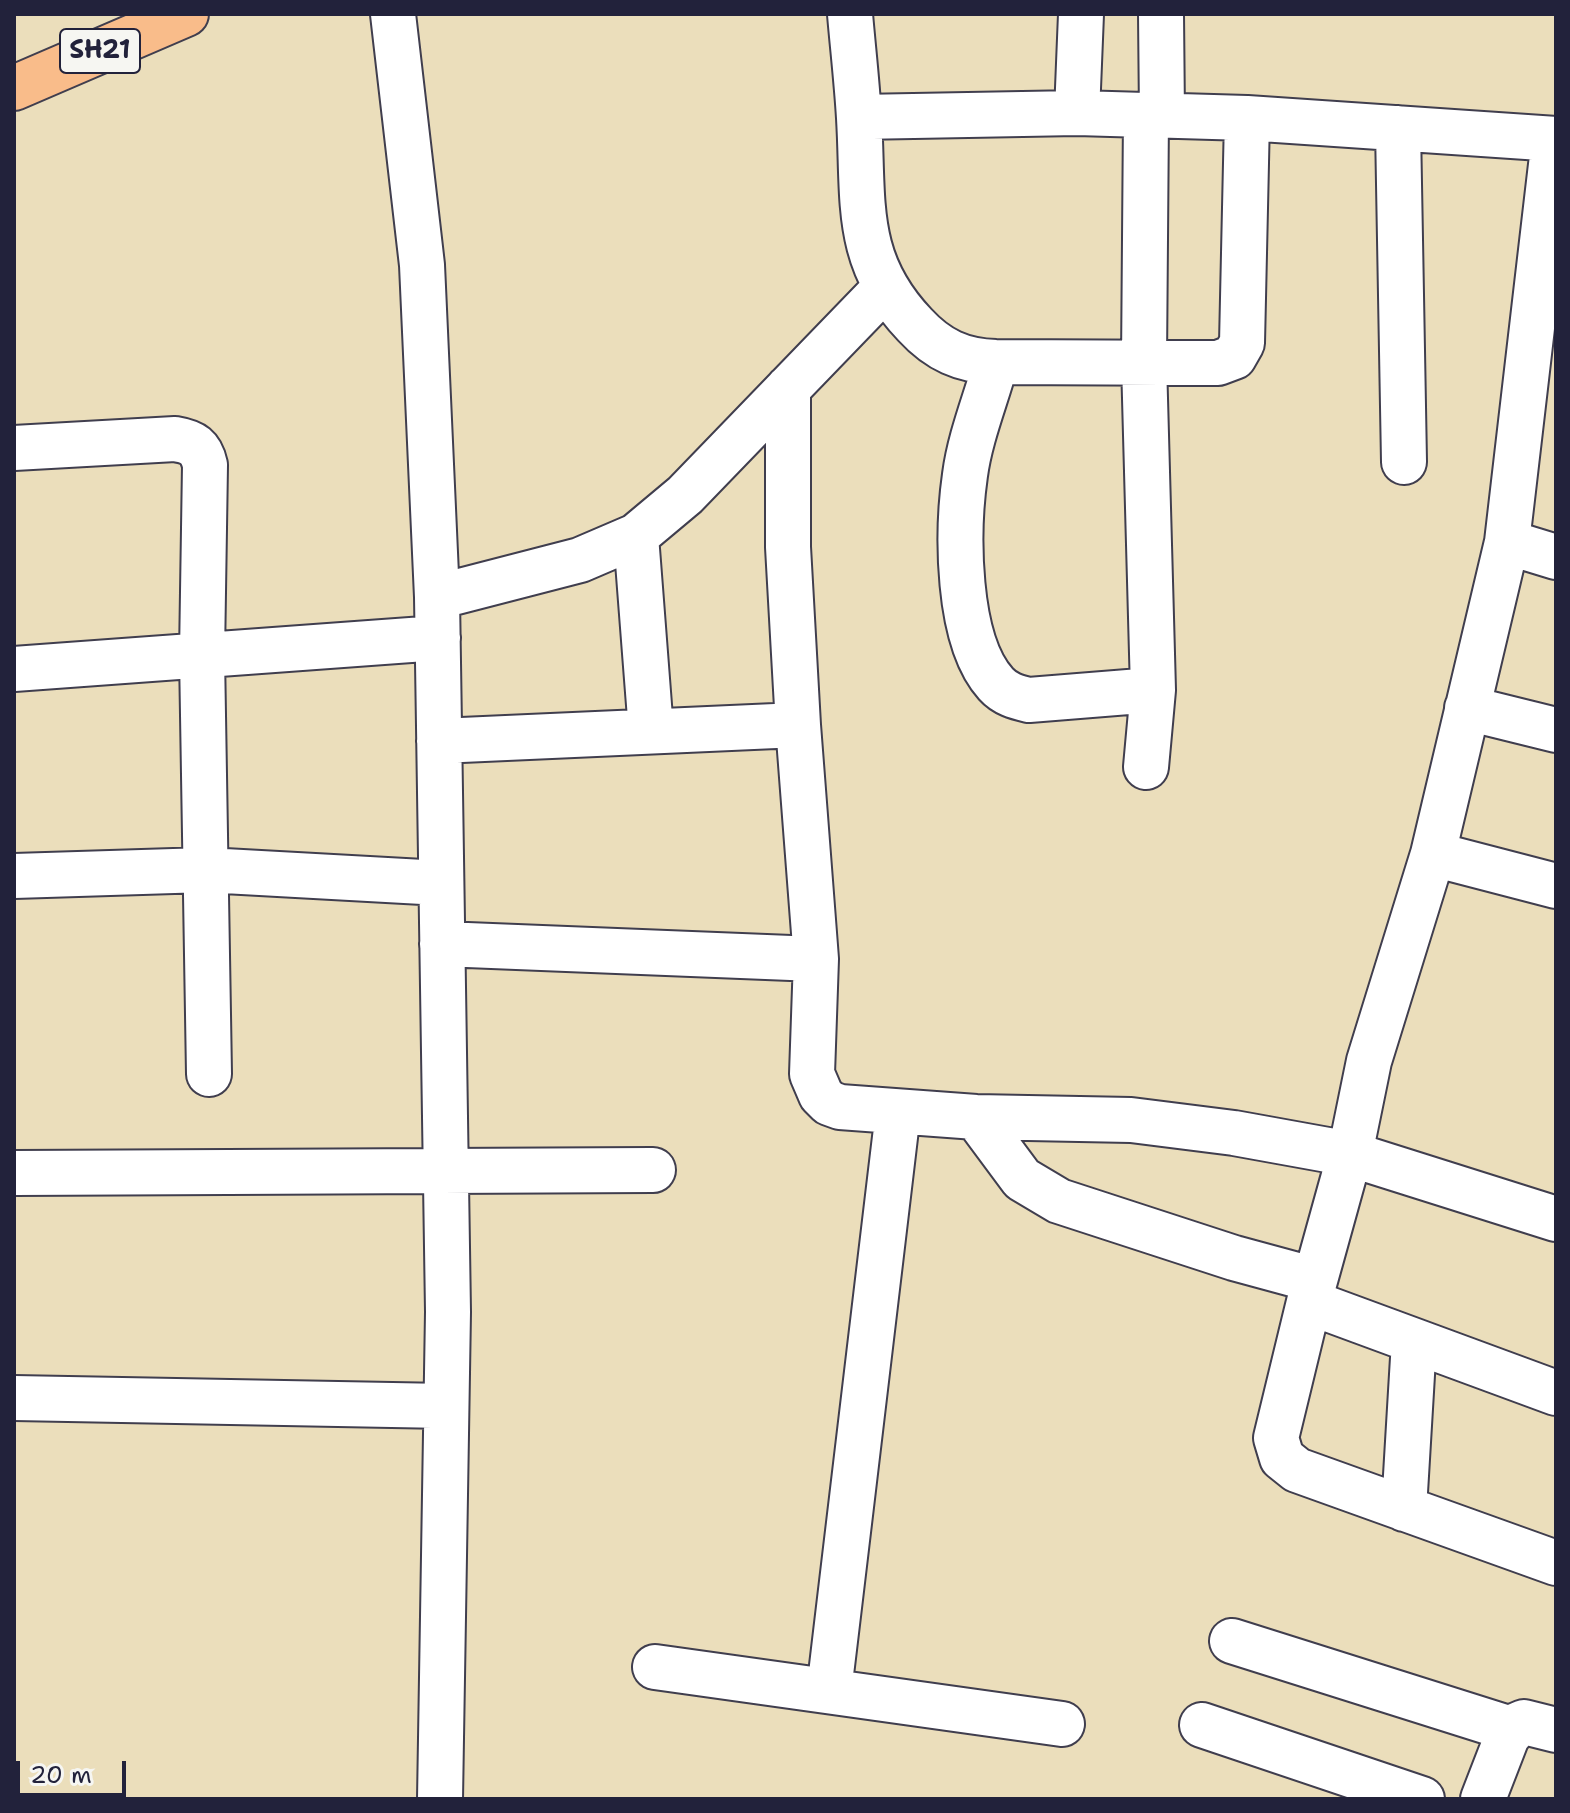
<!DOCTYPE html>
<html>
<head>
<meta charset="utf-8">
<style>
  body { margin:0 }
  #map { position:relative; width:1570px; height:1813px; overflow:hidden; background:#ebdebb; font-family:"Shantell Sans",sans-serif }
  canvas { display:block }
  .frame { position:absolute; inset:0; border:16px solid #22223b; pointer-events:none }
  .scale { position:absolute; left:16px; top:1761px; width:110px; height:36px; box-sizing:border-box; border:4px solid #22223b; border-top:0; padding-left:10px; font-size:24px; line-height:28px; white-space:nowrap; color:#22223b; -webkit-text-stroke:6px #f6f6f2; paint-order:stroke }
</style>
</head>
<body>
<div id="map">
<canvas width="1570" height="1813"></canvas>
<div class="frame"></div>
<div class="scale">20 m</div>
</div>
<script>
const c = document.querySelector('canvas').getContext('2d');
c.lineJoin = 'round';
function stroke(path, color, width, dash) { c.strokeStyle = color; c.lineWidth = width; c.lineCap = dash ? 'butt' : 'round'; c.setLineDash(dash || []); c.stroke(path); }
function write(font, color, halo, rows, align = 'center') {
  c.font = font + ' "Shantell Sans",sans-serif'; c.lineWidth = 7; c.setLineDash([]); c.textBaseline = 'middle'; c.strokeStyle = halo; c.fillStyle = color; for (const [text, x, y, turn = 0] of rows) {
    c.save(); c.translate(x, y); c.rotate((+turn || 0) * Math.PI / 180); c.textAlign = isNaN(turn) ? turn : align; if (halo) c.strokeText(text, 0, 0); c.fillText(text, 0, 0); c.restore();
  }
}
const minor = new Path2D(`
  M393,14L422,265L437,597L448,1312L440,1799
  M850,14C853,49 857,83 859,118C864,202 853,260 915,325C938,350 962,361 996,362L1218,363L1234,357L1242,343L1247,118
  M1161,14L1162,116
  M1077,113L1081,14
  M1146,115L1144,362L1153,690L1146,767
  M859,117L1077,113L1247,118L1556,139
  M1398,128L1404,462
  M1554,139L1507,542L1433,854L1369,1061L1350,1154L1309,1302L1276,1438L1282,1458L1297,1470L1556,1563
  M996,362C986,399 970,437 965,475C957,531 956,640 996,684C1005,694 1016,697 1029,700L1153,690
  M788,388V547L798,725L816,959L812,1074L821,1095L829,1103L840,1107L976,1117L1131,1120L1234,1133L1350,1154L1556,1219
  M14,448L175,439C193,442 201,447 205,465L202,655L209,1074
  M636,536L651,731
  M1507,542L1556,557
  M437,597L580,560L636,536L685,495L884,289
  M14,669L438,638
  M1467,708L1556,730
  M439,741L798,725
  M1433,854L1556,886
  M14,876L206,870L441,883
  M442,944L816,959
  M976,1117L1022,1179L1059,1201L1234,1258L1315,1280
  M14,1173L653,1170
  M1309,1302L1556,1393
  M14,1398L446,1406
  M1404,1509L1414,1341
  M1232,1641L1511,1729
  M655,1667L1062,1724
  M829,1691L898,1112
  M1202,1725L1422,1799
  M1483,1799L1507,1737L1517,1725L1524,1722L1556,1730`);
const major = new Path2D(`
  M14,88L186,14`);
const shields = [
  [100,51,80]
];
const shieldNames = [
  ["SH21",100,51]
];
stroke(minor, '#403e4e', 48);
stroke(major, '#403e4e', 48);
stroke(minor, '#fff', 44);
stroke(major, '#f9bc8a', 44);
for (const [x, y, w] of shields) { const box = new Path2D(); box.roundRect(x - w / 2, y - 22, w, 44, 6); c.fillStyle = '#f6f6f2'; c.fill(box); stroke(box, '#22223b', 2); }
write('bold 26px', '#22223b', null, shieldNames);
</script>
</body>
</html>
